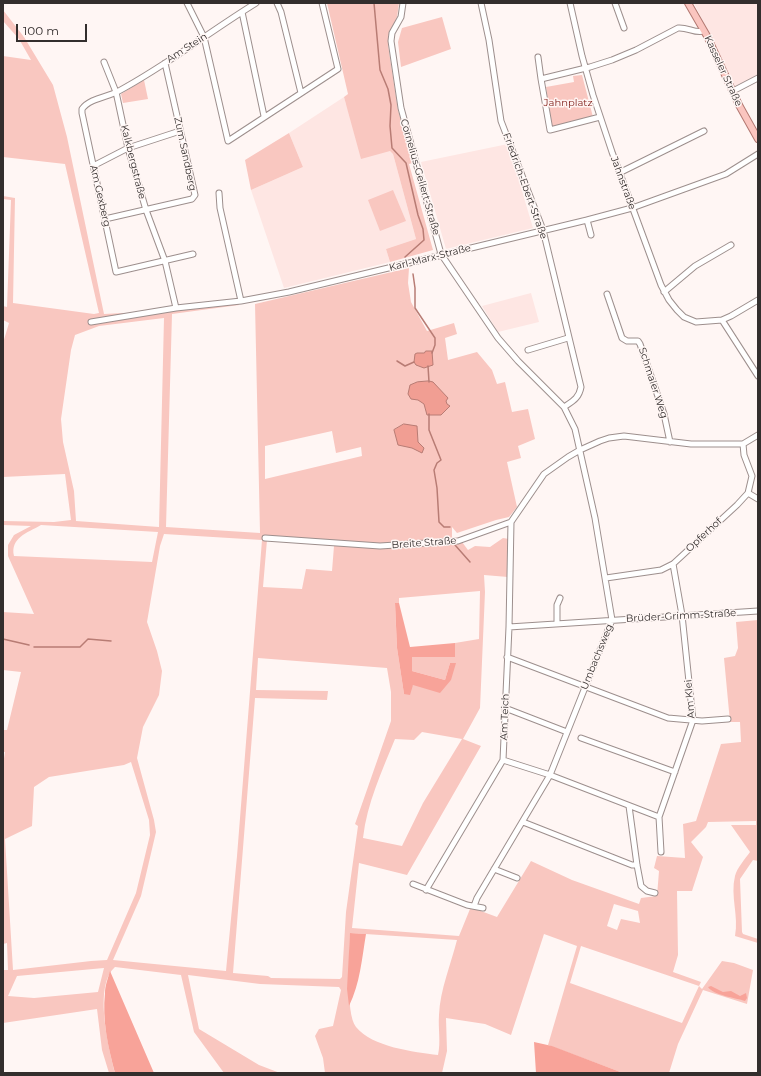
<!DOCTYPE html>
<html>
<head>
<meta charset="utf-8">
<style>
  body { margin:0 }
  #map { position:relative; width:761px; height:1076px; overflow:hidden; background:#fff6f4; font-family:Montserrat,sans-serif }
  canvas { display:block }
  .frame { position:absolute; inset:0; border:4px solid #332e2d; pointer-events:none }
  .scale { position:absolute; left:16px; top:24px; width:71px; height:18px; box-sizing:border-box; border:2px solid #332e2d; border-top:0; padding-left:5px; font-size:12px; line-height:14px; white-space:nowrap; color:#332e2d; -webkit-text-stroke:3px #fff6f4; paint-order:stroke }
</style>
</head>
<body>
<div id="map">
<canvas width="761" height="1076"></canvas>
<div class="frame"></div>
<div class="scale">100 m</div>
</div>
<script>
const c = document.querySelector('canvas').getContext('2d');
c.lineJoin = 'round';
function fillPath(path, color) { c.fillStyle = color; c.fill(path, 'evenodd'); }
function stroke(path, color, width, dash) { c.strokeStyle = color; c.lineWidth = width; c.lineCap = dash ? 'butt' : 'round'; c.setLineDash(dash || []); c.stroke(path); }
function write(font, color, halo, rows, align = 'center') {
  c.font = font + ' Montserrat,sans-serif'; c.lineWidth = 3; c.setLineDash([]); c.textBaseline = 'middle'; c.strokeStyle = halo; c.fillStyle = color; for (const [text, x, y, turn = 0] of rows) {
    c.save(); c.translate(x, y); c.rotate((+turn || 0) * Math.PI / 180); c.textAlign = isNaN(turn) ? turn : align; if (halo) c.strokeText(text, 0, 0); c.fillText(text, 0, 0); c.restore();
  }
}
const built = new Path2D(`
  M694,3H758V75L736,88Z
  M344,97L346,104L393,154L416,239L386,249L390,262L284,288L251,190L303,167L289,133Z
  M508,144L533,228L446,249L421,162Z
  M531,293L539,322L498,332L482,306Z`);
const green = new Path2D(`
  M327,3H399L397,17L388,37V45L398,110L413,163L409,164L433,250L390,262L386,249L416,239L393,154L390,151L361,159L344,97L348,94Z
  M3,10L24,37L53,85L67,137L104,314L123,313L128,317L238,302L239,305L172,314L166,527L260,533L255,304L409,268L408,283L411,302L427,331L454,323L457,334L445,338L448,360L477,352L492,370L497,384L505,382L512,412L528,409L535,439L518,446L521,458L507,462L517,507L509,517L496,520L457,533L452,527V537L459,538L468,550L475,546L490,547L503,538L509,539L508,577L484,575L485,592L480,708L463,739L481,746L407,875L359,863L352,928L459,936L470,909L478,910L497,917L531,861L572,880L639,904L641,898L657,896L659,871L654,868L657,856L685,858L683,824L696,821L721,744L741,742L740,722H730L724,658L735,656L738,648L736,622L758,620V861L753,860L740,879L742,932L743,934L758,939V943L735,936C739,916 730,896 735,876C737,868 745,859 750,852L731,825H756V821L708,822L706,827L691,842L703,857L692,891H677L678,955L673,972L701,982L699,986L702,989L722,961L734,963L753,970L747,1004L703,990L678,1044L669,1073H623L548,1045L577,946L544,934L511,1035L485,1024L446,1018L447,1051L442,1073H325L323,1058L315,1036L319,1029L333,1026L341,990L339,987L260,984L188,975L199,1029L259,1065L280,1073H224L194,1032L181,975L115,967C93,986 109,1049 115,1073H109L102,1050L97,1009L3,1023V970H8L7,943L3,944V765L5,752H3V730H7L21,672L3,670V612L34,614L8,556V545L14,535L31,526L3,525V521L54,522L71,520L65,474L3,477V343L9,323L3,320V306L7,307L11,200L3,199V196L15,198L13,303L94,314L99,313L65,164L3,157V56L31,60L19,39L3,21ZM164,318L159,527L76,521L74,491L63,442L61,419L71,350L75,335L99,326ZM332,431L336,453L361,447L362,456L265,479V446ZM41,525L158,532L152,562L14,556C10,538 27,533 41,525ZM164,534L262,540L237,856L226,971L113,960L141,896L156,832L154,820L137,758L143,727L159,695L162,671L157,651L147,622L160,546ZM267,540L334,546L332,571L306,569L302,589L263,587ZM480,591L479,639L455,643V657L412,656V671L445,680L450,663L451,680L413,685L404,694L397,648L395,604L399,603V598ZM258,658L387,668L391,692V721L355,824L358,826L346,912L342,977L340,979L271,978L268,976L233,973L255,698L327,700L328,691L256,690ZM422,732L462,739L423,803L402,846L363,838C367,803 382,771 395,739L414,740ZM131,762L149,820L150,835L136,893L107,960L91,961L13,970L5,839L32,826L34,787L49,777L124,765ZM614,904L638,911L640,923L621,919L617,930L607,926ZM350,933L457,940C451,964 440,990 439,1015C438,1029 441,1042 438,1055C414,1052 372,1047 356,1027C345,1013 350,952 350,933ZM581,946L699,986L682,1023L570,983ZM104,968L98,992L34,998L8,996L17,976Z
  M442,17L451,49L401,67L398,42L402,28Z
  M582,75L593,117L552,127L546,87L574,82L573,76Z
  M144,80L148,99L123,103L121,94Z
  M289,133L303,167L251,190L245,160Z
  M393,190L406,221L380,231L368,200Z`);
const forest = new Path2D(`
  M395,603H399L410,647L455,643V657H412V671L445,680L450,663H456L451,680L440,693L413,685L410,695L404,694L397,648Z
  M350,933L366,934C362,958 360,984 349,1006L347,989Z
  M110,971L154,1073H115C108,1047 102,1020 105,993C105,986 108,978 110,971Z
  M711,986L723,992L731,991L740,996L746,993L747,998L745,1001C736,998 713,995 708,987Z
  M534,1042L552,1046L623,1073H536Z`);
const water = new Path2D(`
  M426,351H432L433,365L424,368L416,365L414,362L415,354L417,353H424Z
  M429,381L433,382L448,398L446,401L447,404L450,406L441,415H427L424,404L418,400L411,399L408,394L410,385L417,382Z
  M404,424L417,426L418,442L424,448L422,453L412,448L398,445L394,430Z`);
const stream = new Path2D(`
  M374,3L380,70L388,89L391,105L390,126L392,148L406,163L418,215L423,229L424,240L405,257
  M413,274L415,288V308L435,338V345L432,353
  M397,361L405,366L414,362
  M428,366L429,382
  M429,414V430L441,460L437,463L434,470L437,488L439,522L444,527H450
  M455,545L470,562
  M3,639L29,645
  M34,647H80L88,639L111,641`);
const minor = new Path2D(`
  M187,3L204,37L228,141L338,69L322,3
  M277,3L281,12L301,93
  M403,3L401,17L392,33L391,41L401,108L441,254L498,338L518,361L564,407L575,429L595,518L612,620L550,775L477,898L474,906
  M481,3L489,40L501,121L543,230L581,387C579,398 573,401 564,407
  M570,3L582,56L593,95L612,152L661,285L669,300L677,310L684,317L696,322L722,320L731,316L758,300
  M615,3L624,28
  M242,12L264,116
  M538,57L541,79
  M104,62L116,92L128,148L146,210L165,261L176,308
  M733,91L758,78
  M600,117L550,130L541,79L590,67L612,60L636,50L678,28C688,27 695,34 704,31
  M93,166L128,148L180,131
  M619,173L704,131
  M219,193L220,208L241,301
  M105,219L192,199L195,195L165,63
  M587,220L591,235
  M193,254L116,272L82,113V109C89,99 106,97 117,92C166,66 209,32 256,3
  M664,292L695,266L731,245
  M607,294L622,338L627,341H638L640,344L664,414L670,442
  M722,320L758,376
  M91,322L176,308L241,301L289,292L587,220L632,208L726,174L758,154
  M528,350L568,338
  M748,493L758,499
  M265,538L380,546L458,541L511,522L544,474L568,457L580,450L600,441L609,438L624,436L691,444H743L758,435
  M606,578L661,570L673,564L737,505L748,493L752,476L744,455L743,444
  M557,623V605L560,598
  M509,627L758,611
  M507,657L668,718L702,721L728,719
  M505,708L567,732
  M581,738L675,772
  M503,760L550,775L659,817
  M629,806L637,865L641,886L647,891L655,893
  M523,822L632,865H637
  M661,852L659,817L693,720L682,615L673,564
  M494,869L517,878
  M413,884L467,905L483,908
  M426,890L503,760L509,627L511,522`);
const major = new Path2D(`
  M688,3L707,36L739,105L758,139`);
const streetNames = [
  ["Am Stein",187,48,-33],
  ["Kasseler Straße",723,71,65],
  ["Zum Sandberg",185,154,78],
  ["Kalkbergstraße",133,162,76],
  ["Cornelius-Gellert-Straße",420,177,74],
  ["Jahnstraße",623,183,70],
  ["Friedrich-Ebert-Straße",525,186,70],
  ["Am Gexberg",100,196,77],
  ["Karl-Marx-Straße",430,258,-14],
  ["Schmaler Weg",653,383,72],
  ["Opferhof",704,535,-43],
  ["Breite Straße",424,543,-4],
  ["Brüder-Grimm-Straße",681,616,-3],
  ["Umbachsweg",597,657,-68],
  ["Am Klei",690,699,-95],
  ["Am Teich",505,717,-88]
];
const parkNames = [
  ["Jahnplatz",568,103]
];
fillPath(built, '#fee6e3');
fillPath(green, '#f9c7c0');
fillPath(forest, '#f8a399');
fillPath(water, '#f19e93');
stroke(water, '#b87c74', 1);
stroke(stream, '#b87c74', 1.5);
stroke(minor, '#9d8f8d', 7);
stroke(major, '#b27770', 8);
stroke(minor, '#fff', 5);
stroke(major, '#fac5bf', 6);
write('10px', '#332e2d', '#fff6f4', streetNames);
write('10px', '#82211c', '#fff6f4', parkNames);
</script>
</body>
</html>
